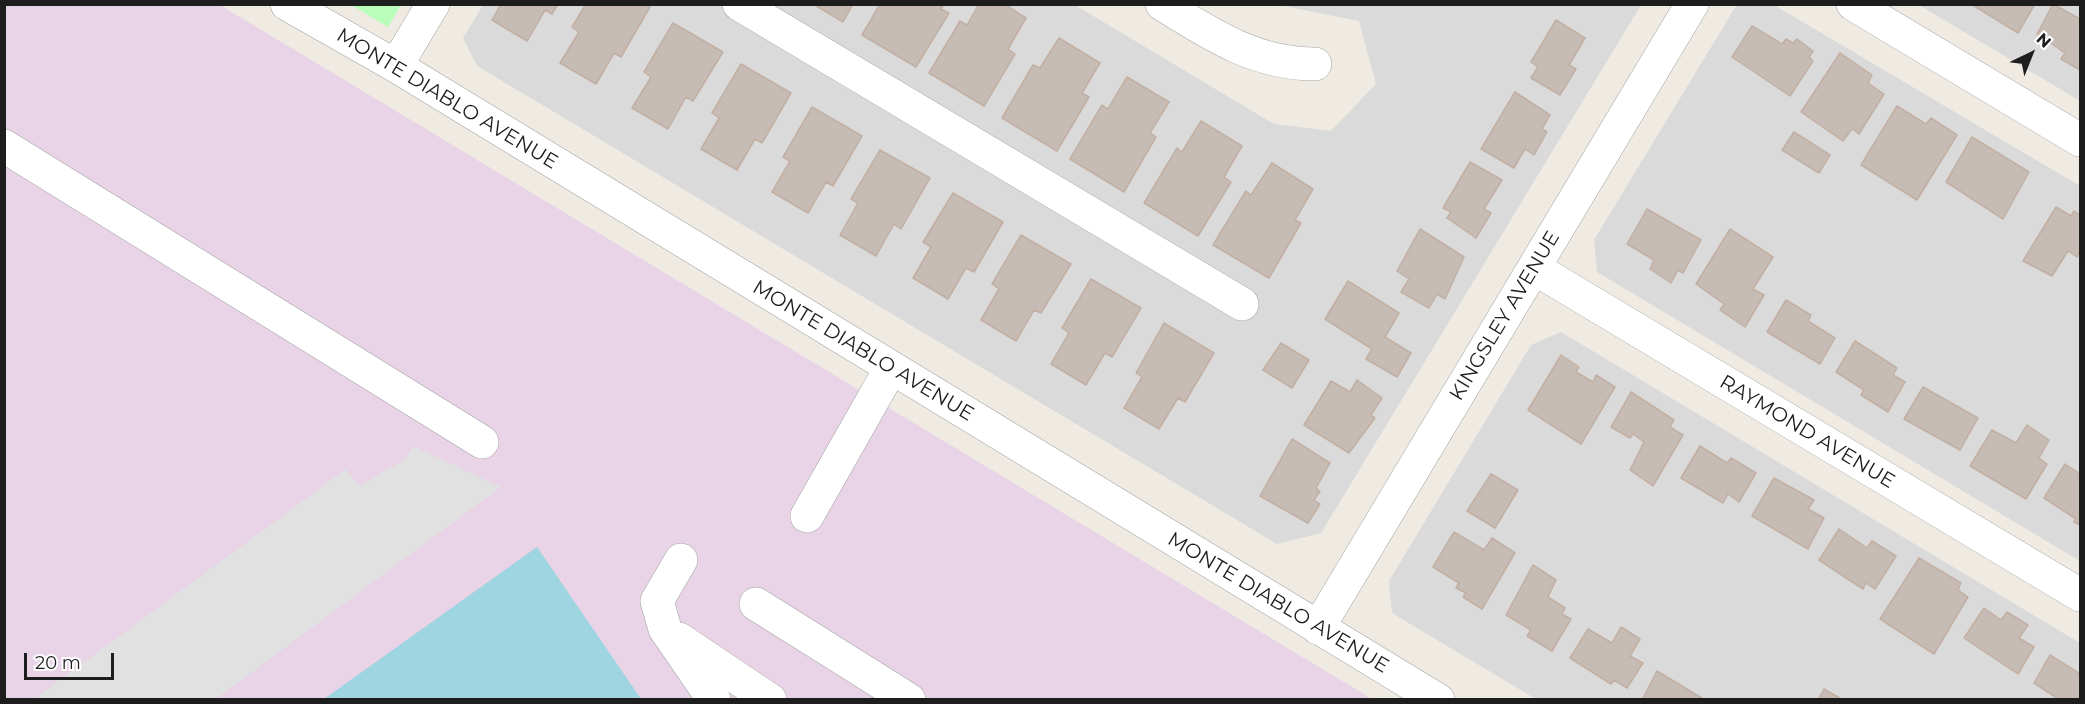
<!DOCTYPE html>
<html>
<head>
<meta charset="utf-8">
<style>
  body { margin:0 }
  #map { position:relative; width:2085px; height:704px; overflow:hidden; background:#efeae2; font-family:Montserrat,sans-serif }
  canvas { display:block }
  .frame { position:absolute; inset:0; border:6px solid #1d1d1d; pointer-events:none }
  .north { position:absolute; left:2001px; top:24px; width:60px; height:60px; -webkit-text-stroke:4px #fff; paint-order:stroke; rotate:43deg; font-size:16px; font-weight:700; line-height:24px; text-align:center; color:#1d1d1d }
  .north::after { content:''; display:block; margin:auto; width:21px; height:27px; background:#1d1d1d; clip-path:polygon(50% 0,100% 100%,50% 72%,0 100%) }
  .scale { position:absolute; left:24px; top:653px; width:90px; height:27px; box-sizing:border-box; border:3px solid #1d1d1d; border-top:0; padding-left:8px; font-size:18px; line-height:21px; white-space:nowrap; color:#1d1d1d; -webkit-text-stroke:4px #fff; paint-order:stroke }
</style>
</head>
<body>
<div id="map">
<canvas width="2085" height="704"></canvas>
<div class="frame"></div>
<div class="north">N</div>
<div class="scale">20 m</div>
</div>
<script>
const c = document.querySelector('canvas').getContext('2d');
c.lineJoin = 'round';
function fillPath(path, color) { c.fillStyle = color; c.fill(path, 'evenodd'); }
function stroke(path, color, width, dash) { c.strokeStyle = color; c.lineWidth = width; c.lineCap = dash ? 'butt' : 'round'; c.setLineDash(dash || []); c.stroke(path); }
function write(font, color, halo, rows, align = 'center') {
  c.font = font + ' Montserrat,sans-serif'; c.lineWidth = 4.5; c.setLineDash([]); c.textBaseline = 'middle'; c.strokeStyle = halo; c.fillStyle = color; for (const [text, x, y, turn = 0] of rows) {
    c.save(); c.translate(x, y); c.rotate((+turn || 0) * Math.PI / 180); c.textAlign = isNaN(turn) ? turn : align; if (halo) c.strokeText(text, 0, 0); c.fillText(text, 0, 0); c.restore();
  }
}
const residential = new Path2D(`
  M483,5H1075L1274,124L1331,131L1376,84L1359,21L1279,5H1641L1321,533L1277,544L477,66L463,38Z
  M1740,5H1774L2080,186V561L1597,272L1594,240L1736,6Z
  M1919,5H2080V101Z
  M1561,332L2080,643V699H1536L1395,615L1392,613L1389,581L1531,345Z`);
const industrial = new Path2D(`
  M4,5H220L1372,699H5Z`);
const park = new Path2D(`
  M351,5H401L388,27Z`);
const parking = new Path2D(`
  M413,446L501,487L216,699H34L346,469L359,486L404,460Z`);
const water = new Path2D(`
  M537,547L641,699H324Z`);
const building = new Path2D(`
  M501,4H558L552,14L545,10L527,41L492,20Z
  M586,4H645L650,7L621,57L614,53L596,84L560,63L579,32L572,27Z
  M813,4H853L843,22Z
  M880,4H944L941,9L949,13L916,67L862,35Z
  M979,4H1004L1026,18L1008,49L1015,54L984,106L929,73L960,21L967,25Z
  M1971,4H2035L2018,33Z
  M2053,4L2080,19V70L2061,59L2065,53L2037,34Z
  M1556,20L1585,38L1569,65L1576,69L1560,95L1531,78L1538,67L1531,62Z
  M673,23L723,52L693,101L686,97L668,129L632,108L651,77L644,72Z
  M1752,26L1782,44L1786,39L1793,43L1797,39L1813,51L1809,57L1813,61L1790,96L1732,57Z
  M1059,38L1100,63L1082,93L1089,97L1057,151L1002,118L1033,65L1040,68Z
  M1840,53L1872,75L1868,83L1884,94L1859,134L1852,129L1843,141L1801,112Z
  M741,64L791,93L762,143L755,139L737,170L701,149L719,118L712,113Z
  M1127,77L1169,102L1150,133L1156,137L1124,192L1070,159L1102,105L1108,109Z
  M1515,92L1550,115L1542,129L1547,132L1534,155L1525,149L1514,168L1481,149Z
  M1897,106L1926,124L1931,118L1957,135L1917,200L1861,165Z
  M812,107L862,136L833,186L826,182L808,213L772,192L790,161L783,157Z
  M1201,121L1242,146L1224,177L1231,182L1198,236L1144,203L1177,148L1182,152Z
  M1794,132L1830,155L1819,173L1782,150Z
  M1972,137L2029,172L2003,219L1946,182Z
  M880,150L930,178L901,229L894,224L876,256L840,235L858,203L851,199Z
  M1470,162L1502,180L1484,209L1491,213L1476,238L1447,218L1451,212L1443,208Z
  M1272,163L1313,189L1295,220L1301,223L1269,278L1213,245L1246,191L1251,195Z
  M953,193L1003,222L974,272L966,268L948,299L913,278L931,247L923,242Z
  M2056,207L2071,216L2074,211L2080,215V251L2077,257L2068,251L2052,276L2023,261Z
  M1647,209L1701,240L1683,273L1678,270L1671,283L1650,269L1654,260L1627,244Z
  M1420,229L1464,257L1445,299L1437,294L1429,308L1401,292L1409,279L1397,271Z
  M1730,229L1773,257L1753,289L1764,295L1745,327L1720,310L1724,304L1696,284Z
  M1021,235L1071,264L1041,313L1034,310L1016,341L981,320L999,289L992,284Z
  M1091,279L1141,308L1112,357L1105,353L1086,385L1051,364L1069,333L1062,328Z
  M1348,281L1399,313L1385,337L1411,353L1397,377L1366,359L1372,349L1325,319Z
  M1786,300L1811,315L1808,321L1835,338L1820,364L1767,332Z
  M1164,323L1214,353L1185,402L1178,398L1159,429L1124,408L1142,377L1136,373Z
  M1855,341L1897,368L1893,375L1905,382L1888,412L1861,395L1864,390L1836,372Z
  M1281,343L1309,360L1292,388L1263,370Z
  M1561,355L1579,367L1576,372L1593,382L1596,375L1615,387L1581,444L1528,410Z
  M1357,380L1382,398L1371,415L1375,418L1349,453L1304,425L1331,381L1350,392Z
  M1923,387L1978,418L1960,450L1904,419Z
  M1631,392L1674,420L1670,427L1683,435L1653,486L1630,470L1644,442L1633,434L1630,438L1611,427Z
  M2027,425L2049,440L2039,458L2047,464L2026,499L1970,466L1992,430L2016,443Z
  M1292,439L1330,463L1316,488L1320,491L1314,500L1320,504L1308,523L1260,496Z
  M1700,446L1727,463L1731,458L1756,473L1739,502L1728,494L1723,503L1681,478Z
  M2065,464L2080,474V525L2074,522L2076,519L2044,498Z
  M1491,474L1518,490L1495,528L1467,511Z
  M1774,478L1814,500L1808,509L1824,518L1808,549L1752,516Z
  M1839,529L1867,548L1872,541L1896,556L1875,589L1866,583L1863,589L1819,560Z
  M1454,532L1484,550L1492,538L1515,553L1482,609L1463,597L1466,593L1456,588L1459,583L1433,567Z
  M1919,558L1961,583L1958,590L1968,597L1934,654L1880,619Z
  M1533,565L1556,580L1548,597L1565,608L1562,614L1571,619L1552,651L1527,636L1531,630L1506,615Z
  M1984,608L2001,620L2007,612L2028,625L2019,638L2034,647L2018,674L1964,638Z
  M1621,627L1640,639L1630,656L1643,663L1627,688L1614,680L1611,684L1570,658L1588,629L1612,643Z
  M2050,655L2080,674V700H2060L2034,683Z
  M1657,671L1705,700H1642Z
  M1824,689L1843,700H1818Z`);
const minor = new Path2D(`
  M287,4L396,66L1438,700
  M739,4L1242,304
  M1162,4C1210,34 1255,64 1315,64
  M1853,4L2080,140
  M396,66L433,4
  M4,146L482,442
  M1534,268L2080,595
  M807,516L891,368
  M681,560L657,601L665,629L714,700
  M756,604L909,700
  M1318,628L1692,4
  M679,639L770,700`);
const streetNames = [
  ["MONTE DIABLO AVENUE",447,99,31],
  ["KINGSLEY AVENUE",1505,316,-59],
  ["MONTE DIABLO AVENUE",863,351,31],
  ["RAYMOND AVENUE",1807,432,31],
  ["MONTE DIABLO AVENUE",1278,603,31]
];
fillPath(residential, '#dbdada');
fillPath(industrial, '#e9d3e6');
fillPath(park, '#bafebc');
fillPath(parking, '#e1e1e1');
fillPath(water, '#9ed5e1');
fillPath(building, '#c7bcb5');
stroke(building, '#c2afa3', 1.5);
stroke(minor, '#a4a4a4', 34);
stroke(minor, '#fff', 33);
write('20px', '#1d1d1d', '#fff', streetNames);
</script>
</body>
</html>
